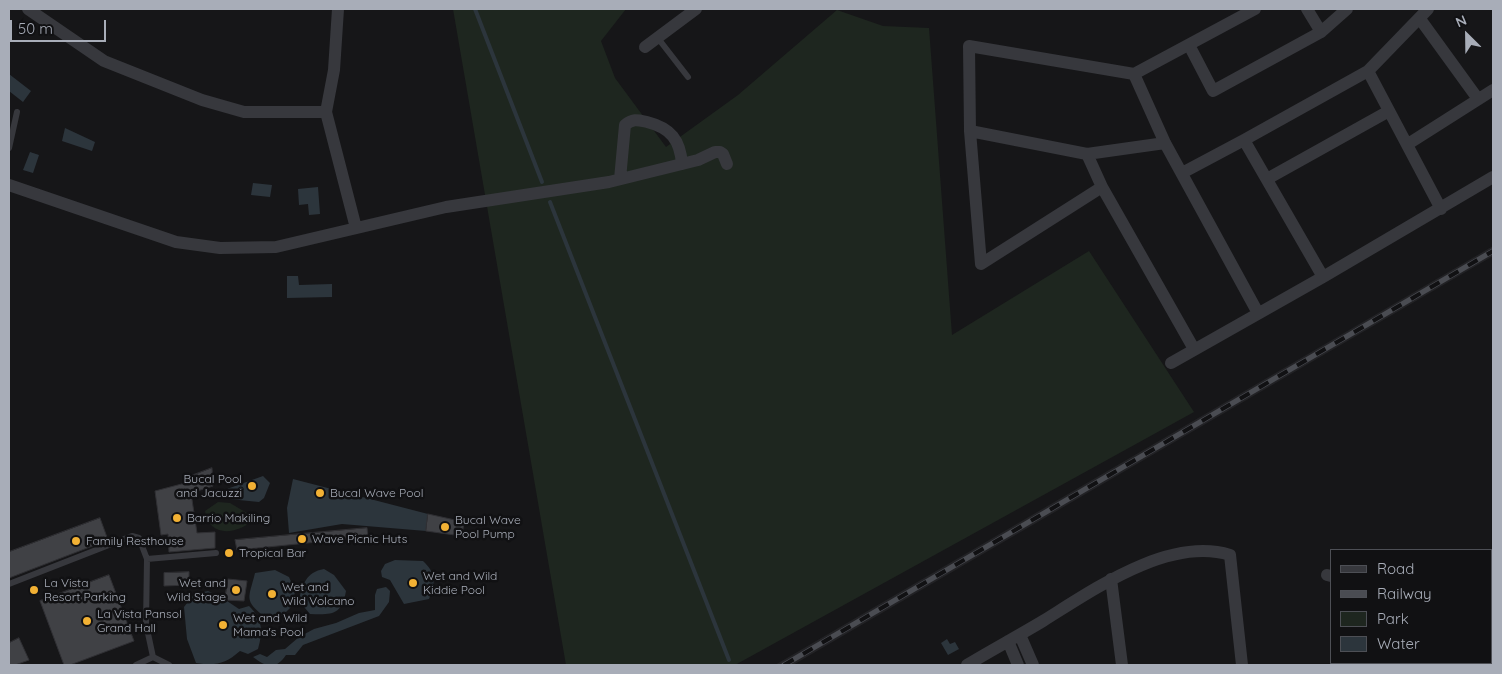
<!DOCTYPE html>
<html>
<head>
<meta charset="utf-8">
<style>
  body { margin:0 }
  #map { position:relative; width:1502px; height:674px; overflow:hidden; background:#161618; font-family:Quicksand,sans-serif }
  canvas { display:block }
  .frame { position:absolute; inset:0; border:10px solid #a8adb8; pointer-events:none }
  .legend { position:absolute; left:1330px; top:549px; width:162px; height:115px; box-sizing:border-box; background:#111113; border:1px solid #4d4f55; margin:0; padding:6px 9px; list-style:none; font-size:15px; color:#a8adb8 }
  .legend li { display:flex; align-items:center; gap:10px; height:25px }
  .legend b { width:25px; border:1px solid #4d4f55 }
  .north { position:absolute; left:1442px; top:10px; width:50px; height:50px; -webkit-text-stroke:4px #111113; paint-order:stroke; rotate:337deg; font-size:14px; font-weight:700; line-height:20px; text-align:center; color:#a8adb8 }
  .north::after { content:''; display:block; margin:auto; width:18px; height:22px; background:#a8adb8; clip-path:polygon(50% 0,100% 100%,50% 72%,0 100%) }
  .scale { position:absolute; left:10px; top:20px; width:96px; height:22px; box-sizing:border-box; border:2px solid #a8adb8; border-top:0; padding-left:6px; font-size:15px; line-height:18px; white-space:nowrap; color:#a8adb8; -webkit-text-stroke:4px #111113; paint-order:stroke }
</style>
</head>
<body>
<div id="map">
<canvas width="1502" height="674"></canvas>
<div class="frame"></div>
<ul class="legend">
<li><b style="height:6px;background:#37383d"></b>Road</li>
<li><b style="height:6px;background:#4a4c52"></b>Railway</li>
<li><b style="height:14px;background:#1e261f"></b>Park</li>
<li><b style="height:14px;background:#2c353c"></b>Water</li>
</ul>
<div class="north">N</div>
<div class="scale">50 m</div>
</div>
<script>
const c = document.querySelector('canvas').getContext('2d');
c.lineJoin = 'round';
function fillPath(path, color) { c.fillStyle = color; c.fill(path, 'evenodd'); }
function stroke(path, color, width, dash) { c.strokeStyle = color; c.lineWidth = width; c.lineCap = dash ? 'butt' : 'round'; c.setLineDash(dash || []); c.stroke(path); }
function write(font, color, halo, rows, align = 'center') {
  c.font = font + ' Quicksand,sans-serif'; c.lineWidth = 5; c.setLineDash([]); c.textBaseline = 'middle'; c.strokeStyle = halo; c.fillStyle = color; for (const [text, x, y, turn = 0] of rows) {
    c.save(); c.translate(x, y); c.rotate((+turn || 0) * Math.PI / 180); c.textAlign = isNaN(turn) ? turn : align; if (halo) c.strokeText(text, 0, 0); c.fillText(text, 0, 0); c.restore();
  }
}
const built = new Path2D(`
  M1493,246V256L793,665H775Z`);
const green = new Path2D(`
  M453,9H626L601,41L615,78L666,147L738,95L837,10L883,26L929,28L952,335L1089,251L1194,412L735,665H566Z
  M218,502L230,503L252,516V521C235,535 209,537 205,511Z`);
const water = new Path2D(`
  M9,74L31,91L23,102L9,91Z
  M65,128L95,142L92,151L62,141Z
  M30,152L39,155L33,173L23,170Z
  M253,183L272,185L270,197L251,195Z
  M318,187L320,214L309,215L308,204L299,205L298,189Z
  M287,276H298L299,285L332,284V297L287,298Z
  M263,476L270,483L264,498L259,502L229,499L227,489Z
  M293,479L428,514L426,531L342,524L289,533L287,508Z
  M395,560L423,561C436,573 436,583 429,599L404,604L390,580L382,577L381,571L385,564Z
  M324,569L334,575L346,591C342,615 332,615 310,614L299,601C302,585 306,572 324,569Z
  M275,570L289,577L295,591L293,605L282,616L265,617C243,600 249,598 255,573Z
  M386,587L390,591L389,602L379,616L303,645L295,655H286C275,671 266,667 253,657L260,654L267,657L276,650L285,649L299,637L314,629L336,623L359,613L375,610V595L377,589Z
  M208,591L221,597L239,609L249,606C263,619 263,632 258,649L248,654L240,651C225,664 216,666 196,663L187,639L184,607L194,594Z
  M947,639L950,644L955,642L959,649L948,655L941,643Z`);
const stream = new Path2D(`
  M475,9L542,182
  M550,202L729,660`);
const building = new Path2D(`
  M212,468L213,486L191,493L197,533L215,532V548L169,552L168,534L161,535L155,491L193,481L191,476Z
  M428,514L464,522L462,536L426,531Z
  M100,518L108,540L9,578V552Z
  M367,528L368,537L237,550L235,540Z
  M189,572V585L164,586V573Z
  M109,575L134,641L70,665H64L40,601Z
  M228,579L247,581L244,601L225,600Z
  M19,638L29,660L15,665H9V643Z`);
const lane = new Path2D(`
  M657,37L688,77
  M9,148L17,112
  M147,559L216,553
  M9,584L132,536L139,538L147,559L146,624L153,657L136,665
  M153,657L169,665`);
const street = new Path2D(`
  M28,9L104,61L202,100L244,112H326
  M338,9L334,70L326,112L356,228
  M1307,9L1321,32
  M1420,19L1478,99
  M1189,45L1213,91L1321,32L1347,9
  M645,47L696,9
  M1368,71L1441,209
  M1134,74L1165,143L1258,313
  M970,131L1087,154L1165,143
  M1244,140L1323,277
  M1408,144L1493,90
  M1087,154L1102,187L1194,349
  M1182,173L1244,140L1368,71L1428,9
  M620,179L625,125C633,118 638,120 647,122C671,128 680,140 682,164
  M1267,179L1389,111
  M9,185L176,242L220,248L276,247L446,207L609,182L698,160L715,152H720L723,154L727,164
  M1102,187L981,264L970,131L969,46L1134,74L1255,9
  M1171,363L1323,277L1493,177
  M1327,575L1331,576
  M1111,579L1122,665
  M1491,632L1493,633
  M1020,635L1033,665
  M1008,641L1018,665
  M967,665C992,650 1018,636 1043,621C1093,590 1169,536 1230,555L1242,665`);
const rail = new Path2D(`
  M784,665L1493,251`);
const markers = [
  [252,486,5,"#f2b134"],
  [320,493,5,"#f2b134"],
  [177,518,5,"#f2b134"],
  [445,527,5,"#f2b134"],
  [302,539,5,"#f2b134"],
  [76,541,5,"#f2b134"],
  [229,553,5,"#f2b134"],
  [413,583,5,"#f2b134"],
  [34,590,5,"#f2b134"],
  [236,590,5,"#f2b134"],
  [272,594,5,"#f2b134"],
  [87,621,5,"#f2b134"],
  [223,625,5,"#f2b134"]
];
const poiNames = [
  ["Bucal Pool",242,479,"right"],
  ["and Jacuzzi",242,493,"right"],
  ["Bucal Wave Pool",330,493],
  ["Barrio Makiling",187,518],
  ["Bucal Wave",455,520],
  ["Pool Pump",455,534],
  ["Wave Picnic Huts",312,539],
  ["Family Resthouse",86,541],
  ["Tropical Bar",239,553],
  ["Wet and Wild",423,576],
  ["Kiddie Pool",423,590],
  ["La Vista",44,583],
  ["Resort Parking",44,597],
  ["Wet and",226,583,"right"],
  ["Wild Stage",226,597,"right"],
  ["Wet and",282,587],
  ["Wild Volcano",282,601],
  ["La Vista Pansol",97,614],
  ["Grand Hall",97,628],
  ["Wet and Wild",233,618],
  ["Mama's Pool",233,632]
];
fillPath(built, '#222225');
fillPath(green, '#1e261f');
fillPath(water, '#2c353c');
stroke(stream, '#2c353c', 4);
fillPath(building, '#404145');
stroke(building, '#303034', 1);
stroke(lane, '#37383d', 6);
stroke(street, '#37383d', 12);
stroke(rail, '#4a4c52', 5.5);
stroke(rail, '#111113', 4, [11]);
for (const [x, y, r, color] of markers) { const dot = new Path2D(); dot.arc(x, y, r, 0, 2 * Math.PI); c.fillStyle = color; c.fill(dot); stroke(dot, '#111113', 2); }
write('12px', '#a8adb8', '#111113', poiNames, 'left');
</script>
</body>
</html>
